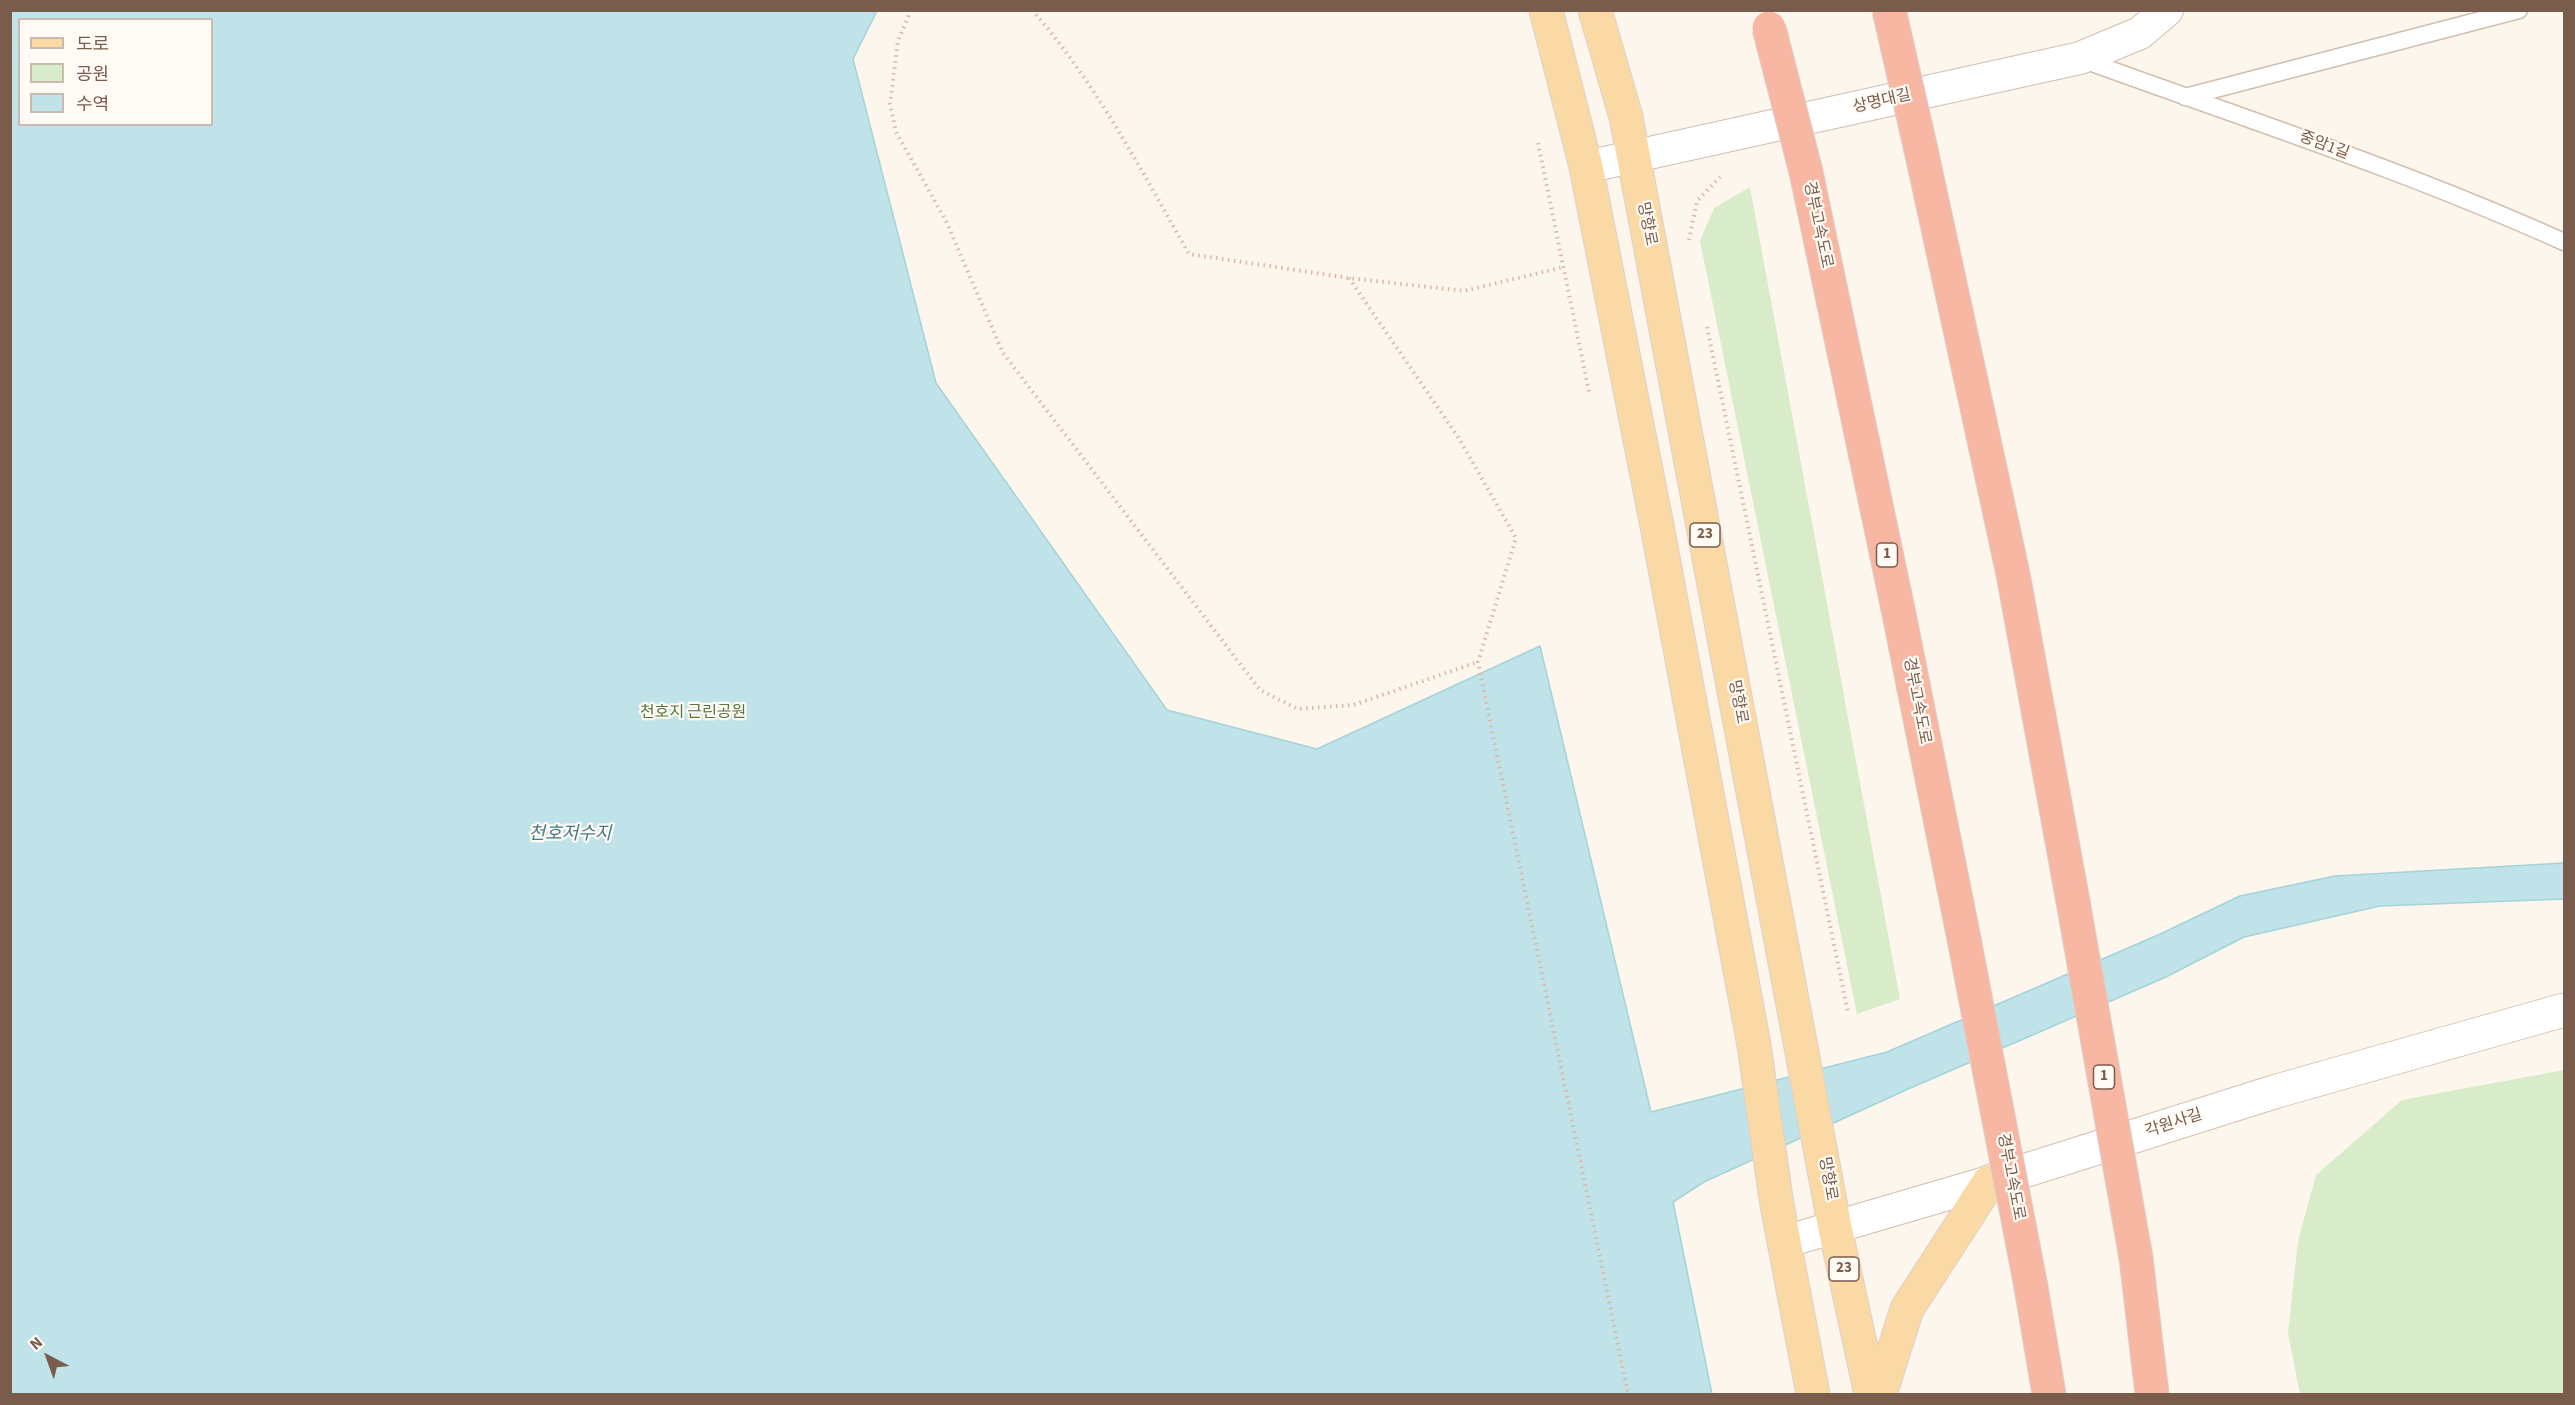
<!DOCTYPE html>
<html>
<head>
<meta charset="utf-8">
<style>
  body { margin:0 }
  #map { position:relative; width:2575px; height:1405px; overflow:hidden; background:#fdf6ec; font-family:"Source Sans 3","Noto Sans KR",sans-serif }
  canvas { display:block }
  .frame { position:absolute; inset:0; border:12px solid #7a5c4d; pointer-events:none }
  .legend { position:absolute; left:18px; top:18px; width:195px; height:108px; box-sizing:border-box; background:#fffaf3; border:2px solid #cabbb1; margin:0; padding:8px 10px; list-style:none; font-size:18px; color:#7a5c4d }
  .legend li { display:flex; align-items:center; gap:12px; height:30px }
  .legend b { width:30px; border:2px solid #cabbb1 }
  .north { position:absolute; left:18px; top:1327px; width:60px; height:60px; -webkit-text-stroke:4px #fffaf3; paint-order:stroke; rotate:319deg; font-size:16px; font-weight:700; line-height:24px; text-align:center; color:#7a5c4d }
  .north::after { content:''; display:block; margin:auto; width:21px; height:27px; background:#7a5c4d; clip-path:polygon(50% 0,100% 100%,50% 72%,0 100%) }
</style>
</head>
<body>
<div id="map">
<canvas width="2575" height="1405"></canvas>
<div class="frame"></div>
<ul class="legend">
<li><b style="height:8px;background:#fbd9a5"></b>도로</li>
<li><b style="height:16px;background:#d8ecc9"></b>공원</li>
<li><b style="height:16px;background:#bfe3e8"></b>수역</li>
</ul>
<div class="north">N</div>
</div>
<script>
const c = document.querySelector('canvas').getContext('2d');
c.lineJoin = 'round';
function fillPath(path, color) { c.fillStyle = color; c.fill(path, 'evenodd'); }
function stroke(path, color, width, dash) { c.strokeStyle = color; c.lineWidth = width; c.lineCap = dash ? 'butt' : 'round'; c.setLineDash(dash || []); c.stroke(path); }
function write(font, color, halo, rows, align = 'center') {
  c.font = font + ' "Source Sans 3","Noto Sans KR",sans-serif'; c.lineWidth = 4.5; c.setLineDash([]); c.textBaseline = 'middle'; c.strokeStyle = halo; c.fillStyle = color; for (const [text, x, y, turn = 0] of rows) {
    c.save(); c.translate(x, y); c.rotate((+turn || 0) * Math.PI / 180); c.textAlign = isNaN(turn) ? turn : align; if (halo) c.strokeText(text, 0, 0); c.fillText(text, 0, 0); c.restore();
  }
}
const green = new Path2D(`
  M1750,187L1900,999L1857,1014L1700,241L1714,208Z
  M2564,1070V1394H2300L2288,1333L2298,1241L2316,1175L2402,1100Z`);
const water = new Path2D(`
  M10,11H877L853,59L936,383L1167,710L1317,749L1540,646L1651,1112L1887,1052L2158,935L2240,896L2335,876L2564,863V899L2380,906L2244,937L2166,977L1906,1090L1704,1182L1673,1202L1712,1394H11ZM20,20H212V124H20Z`);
const path = new Path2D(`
  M911,10L898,41L890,104L896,132L946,221L1003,353L1260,690L1298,709L1353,705L1478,662
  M1032,10C1096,83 1141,170 1189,254L1349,278L1464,291L1564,267
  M1538,143L1589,392
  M1689,240L1697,201L1720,177
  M1349,278L1458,437L1516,538L1478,662L1628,1394
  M1707,327L1848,1013`);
const lane = new Path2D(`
  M2081,59C2243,118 2407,171 2564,242
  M2185,97L2519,10`);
const street = new Path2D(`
  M1586,167L2080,58L2140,33L2167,10
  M1784,1242L1989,1182`);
const secondary = new Path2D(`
  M1989,1182L2277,1091L2564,1010`);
const primary = new Path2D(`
  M1546,10L1586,167L1658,531L1754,1045L1777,1205L1813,1394
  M1595,10L1626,117L1835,1228L1871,1394
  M1880,1394L1907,1309L1989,1182`);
const highway = new Path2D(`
  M1921,150L2013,574L2072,896
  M1806,172L1899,614L1964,939
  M2136,1258L2152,1394
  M2031,1287L2049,1394`);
const highwayBridge = new Path2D(`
  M1889,10L1921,150
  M1769,28L1806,172
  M2072,896L2136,1258
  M1964,939L2031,1287`);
const shields = [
  [1705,535,30],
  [1887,555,21],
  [2104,1077,21],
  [1844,1269,30]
];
const shieldNames = [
  ["23",1705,535],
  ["1",1887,555],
  ["1",2104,1077],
  ["23",1844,1269]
];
const streetNames = [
  ["상명대길",1882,102,-13],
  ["중암1길",2324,146,21],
  ["망향로",1646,224,79],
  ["경부고속도로",1817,225,78],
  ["경부고속도로",1916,701,79],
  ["망향로",1737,702,79],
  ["각원사길",2174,1124,-18],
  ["경부고속도로",2010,1177,79],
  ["망향로",1827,1179,80]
];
const parkNames = [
  ["천호지 근린공원",693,713]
];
const waterNames = [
  ["천호저수지",570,835]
];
fillPath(green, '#d8ecc9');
fillPath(water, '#bfe3e8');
stroke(water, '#a5d3da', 1.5);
stroke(lane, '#d1beb0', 19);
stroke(street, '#d1beb0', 34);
stroke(secondary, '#d6c0b0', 35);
stroke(primary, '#dad1cd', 35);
stroke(highway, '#dad1cd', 35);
stroke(path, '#d9b8a5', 4, [1.5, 4.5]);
stroke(lane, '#fff', 16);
stroke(street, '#fff', 32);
stroke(secondary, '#fff', 33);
stroke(primary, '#fbd9a5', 33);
stroke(highway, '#f7b7a3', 33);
stroke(highwayBridge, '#dad1cd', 35, []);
stroke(highwayBridge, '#f7b7a3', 33);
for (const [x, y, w] of shields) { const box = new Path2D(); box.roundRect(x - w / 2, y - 12, w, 24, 4.5); c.fillStyle = '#fffaf3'; c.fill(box); stroke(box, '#7a5c4d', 1.5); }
write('bold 15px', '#7a5c4d', null, shieldNames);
write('16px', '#7a5c4d', '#fffaf3', streetNames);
write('16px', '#537a41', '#fffaf3', parkNames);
write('italic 18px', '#437c86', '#fffaf3', waterNames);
</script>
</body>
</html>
